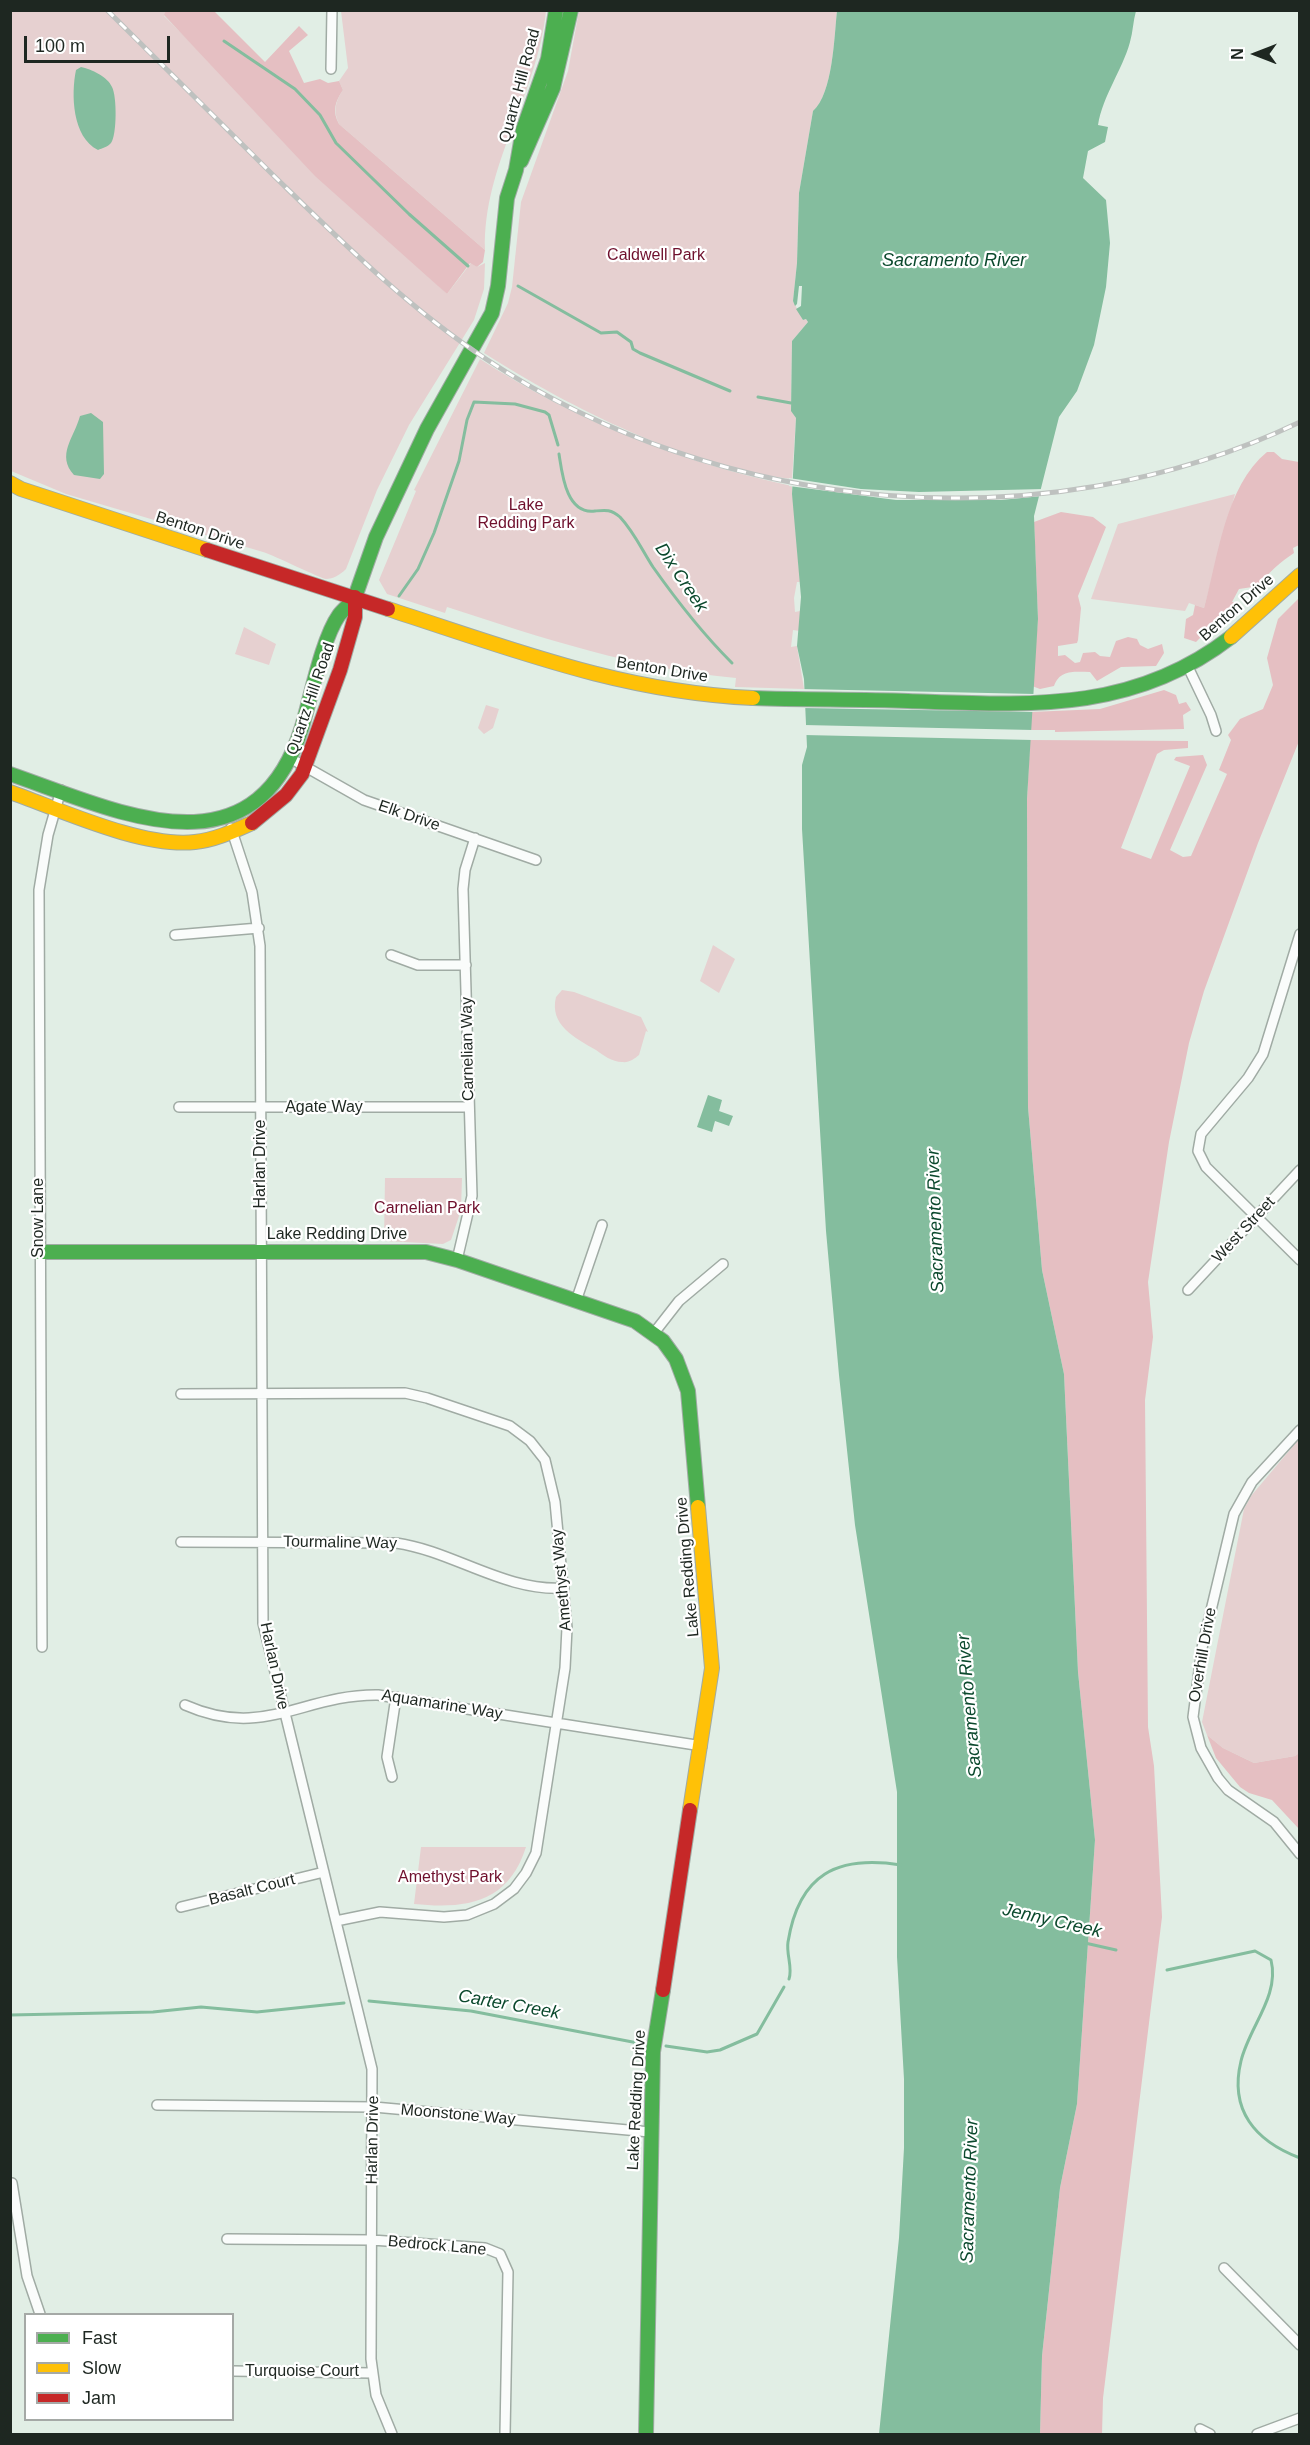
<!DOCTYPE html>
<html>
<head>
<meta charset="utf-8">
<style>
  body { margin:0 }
  #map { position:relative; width:1310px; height:2445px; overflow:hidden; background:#e1eee5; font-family:Helvetica,sans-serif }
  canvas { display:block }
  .frame { position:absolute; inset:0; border:12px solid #1e2721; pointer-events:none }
  .legend { position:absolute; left:24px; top:2313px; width:210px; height:108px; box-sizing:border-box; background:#fff; border:2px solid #a5a9a6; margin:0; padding:8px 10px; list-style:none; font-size:18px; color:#1e2721 }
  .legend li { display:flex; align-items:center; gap:12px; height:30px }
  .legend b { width:30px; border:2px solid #a5a9a6 }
  .north { position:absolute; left:1226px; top:24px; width:60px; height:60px; -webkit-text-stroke:4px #fff; paint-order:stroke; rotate:270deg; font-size:16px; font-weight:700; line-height:24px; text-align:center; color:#1e2721 }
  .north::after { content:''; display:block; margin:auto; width:21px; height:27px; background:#1e2721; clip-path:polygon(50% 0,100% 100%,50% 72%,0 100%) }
  .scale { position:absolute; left:24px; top:36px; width:146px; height:27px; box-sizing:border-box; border:3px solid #1e2721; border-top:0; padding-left:8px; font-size:18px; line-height:21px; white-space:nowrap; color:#1e2721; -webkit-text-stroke:4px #fff; paint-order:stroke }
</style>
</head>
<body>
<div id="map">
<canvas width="1310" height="2445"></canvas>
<div class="frame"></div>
<ul class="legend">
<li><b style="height:8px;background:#4caf50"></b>Fast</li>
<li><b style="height:8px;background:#ffc107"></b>Slow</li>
<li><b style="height:8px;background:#c62828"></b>Jam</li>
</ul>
<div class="north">N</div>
<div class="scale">100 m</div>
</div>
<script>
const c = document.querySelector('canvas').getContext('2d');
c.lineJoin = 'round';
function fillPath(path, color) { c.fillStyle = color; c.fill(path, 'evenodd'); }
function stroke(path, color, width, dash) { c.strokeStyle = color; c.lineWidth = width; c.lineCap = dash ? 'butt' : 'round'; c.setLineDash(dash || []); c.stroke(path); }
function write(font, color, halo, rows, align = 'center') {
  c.font = font + ' Helvetica,sans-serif'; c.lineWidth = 4.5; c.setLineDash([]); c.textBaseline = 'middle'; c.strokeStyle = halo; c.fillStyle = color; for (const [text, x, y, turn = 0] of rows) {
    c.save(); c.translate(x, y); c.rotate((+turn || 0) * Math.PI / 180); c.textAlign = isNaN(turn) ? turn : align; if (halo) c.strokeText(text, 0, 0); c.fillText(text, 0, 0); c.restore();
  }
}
const green = new Path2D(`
  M10,11H166L164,16L447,294L471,263L477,267L485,263L484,289L474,320L409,425L377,490L346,569C340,575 333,579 326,579C322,579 273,555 263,552L66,494L11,471Z
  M341,11H546C537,96 483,164 485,250L339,124C333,111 335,102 343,90L339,81L348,68Z
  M579,11H837C834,38 833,93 813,111L799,193L797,263L793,301L803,320L806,319L808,322L792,341L791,410L796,418L792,479C688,467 572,409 484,353L508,303L512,287L521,202L568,71Z
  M480,359C576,421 680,462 792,486L800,582H797L794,598L795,612L800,611V631L793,630L791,647L797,646L804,689L735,687L736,678C636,669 542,638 447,607L445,613L387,594L379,580L416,491L414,490Z
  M1235,494L1204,608L1189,603L1185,611L1091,599L1118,524Z
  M244,627L276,644L269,665L235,654Z
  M486,705L499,709L493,728L484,734L478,728Z
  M713,945L735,959L719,993L700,981Z
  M562,990L574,992L641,1017L648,1032L646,1031L639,1055C634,1059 629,1063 622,1062C612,1062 603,1055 596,1050C575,1038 549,1025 556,997Z
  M385,1178H462L461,1210L451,1240L443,1244L384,1241Z
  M1299,1439V1753L1295,1756L1254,1763L1223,1748L1207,1735L1202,1722L1244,1509L1251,1496Z
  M421,1847H526C508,1904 465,1909 414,1904Z`);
const forest = new Path2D(`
  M166,10L214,11L265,62L299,26L308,35L289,51L304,83L320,79L328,83L339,81L343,90C335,102 332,111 339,124L485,250L483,262L477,267L470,263L447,294L315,176L164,15Z
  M1267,452H1274L1282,459L1299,462V545L1293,548L1294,553C1282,561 1266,574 1259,586L1239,589L1232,602H1238L1240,609L1220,630L1204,634L1196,642L1184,638L1186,619L1193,615L1195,605L1204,608C1218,558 1225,486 1267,452Z
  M1061,512L1093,517L1106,527L1078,596L1081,608L1078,640L1077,643L1058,646V656L1065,655L1075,663L1080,662L1083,653L1095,652L1100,656L1110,657L1116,641L1128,637L1137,639L1140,645L1148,649L1162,644L1164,653L1156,666L1121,667L1097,681L1090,672C1075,672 1060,669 1054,686L1040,689L1032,686L1038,619L1034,522Z
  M1299,598V741L1258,843L1204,991L1189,1043L1169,1142L1148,1282L1153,1337L1145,1400L1148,1727L1154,1766L1162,1917L1103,2398L1102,2434H1040L1042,2356L1060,2188L1077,2104L1095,1840L1078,1672L1064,1374L1042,1270L1028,1107L1027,799L1030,740L1188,741V748L1164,750L1157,754L1121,848L1151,859L1190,766L1174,760L1176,757L1203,755L1207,765L1170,850L1183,857L1191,856L1227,774L1219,770L1231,740L1228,735L1240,719L1263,709L1273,685L1267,658L1278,619Z
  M1164,690L1176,695L1179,704L1186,702L1191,710L1183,715L1184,729L1055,732V730H1030L1031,712L1100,709Z
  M1207,1735L1223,1748L1254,1763L1295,1756L1299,1753V1829L1272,1800L1249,1793L1240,1787L1216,1758Z`);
const water = new Path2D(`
  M837,11H1136C1133,21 1133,32 1130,42C1122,71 1103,95 1098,125L1108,127L1105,142L1088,151L1083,178L1106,200L1110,243L1106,287L1094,345L1077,391L1059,417L1034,516L1038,619L1027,799L1028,1107L1042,1270L1064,1374L1078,1672L1095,1840L1077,2104L1060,2188L1042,2356L1040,2434H879L899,2238L904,2148V2079L897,1957V1792L855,1525L839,1375L826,1231L802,829V765L807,747L804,679L797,646L801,597L792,494L796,418L791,411L792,341L808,322L806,319L803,320L796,309L801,306L802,286H799L797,304L795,306L793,301L797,263L799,193L813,111C833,93 834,38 837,11Z
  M81,67C91,69 108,77 112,87C117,96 117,135 111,143C108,147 102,148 98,150C72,137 71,94 76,70Z
  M91,413L103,422L104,474L100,479L74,475C56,455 74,438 80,416Z
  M708,1095L722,1100L719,1111L733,1116L729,1126L715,1121L712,1132L697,1127Z`);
const pier = new Path2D(`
  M789,478L861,489L919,492L1044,489L1042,496L1001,500H896L789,486Z
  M801,689L1035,694L1034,712L802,708Z
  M804,725L939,728L1033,730V740L804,735Z`);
const stream = new Path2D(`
  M224,41L295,89L320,115L336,143L409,214L468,266
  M518,286L601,333L617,332L631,342L633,349L640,353L730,391
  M758,397L791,403
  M559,454C562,473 566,515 595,511C605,510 611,509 620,517C634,532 642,550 653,567C677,601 703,634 732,663
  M399,596L418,569L434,533L459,461L467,420L474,402L515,404L545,412L549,415L558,445
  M1085,1943L1116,1950
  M1167,1970L1255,1951L1271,1960C1280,1996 1249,2027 1241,2061C1229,2110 1255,2141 1300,2158
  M789,1979C793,1968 786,1954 788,1942C799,1874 837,1855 901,1865
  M369,2001L471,2011L643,2044
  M10,2015L153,2012L201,2007L257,2012L344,2003
  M666,2046L707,2052L720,2050L757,2034L784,1987`);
const street = new Path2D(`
  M331,69L332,10
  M1188,667L1211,715L1216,731
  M290,758L364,800L536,860
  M231,828L252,892L260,946L263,1623L372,2069L371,2359L376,2395L392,2434
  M1300,934L1263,1054L1248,1078L1201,1134L1198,1151L1206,1167L1300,1260
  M175,935L259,928
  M391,955L418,965H466
  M179,1107H469
  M457,1260L472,1196L463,889L465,870L475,838
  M1188,1290L1300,1170
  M576,1301L602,1225
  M654,1333L679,1301L723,1264
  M181,1394L405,1393L427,1398L510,1426L530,1441L545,1460L555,1502L567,1628L565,1668L536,1853L526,1873L514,1889L494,1904L467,1915L444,1917L380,1912L336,1921
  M1300,1430L1252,1482L1234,1514L1202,1648L1193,1717L1201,1748L1218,1778L1228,1790L1274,1822L1300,1854
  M181,1542L396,1543C453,1551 505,1592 564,1588
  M42,1647L39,890L48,835L61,790
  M185,1705C264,1740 303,1694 378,1695L702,1746
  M392,1777L387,1757L396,1697
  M181,1907L324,1872
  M157,2105L374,2107L650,2132
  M12,2183L27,2276L40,2314
  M227,2239L372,2240L485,2248L500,2254L508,2272L505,2434
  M1224,2268L1300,2345
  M232,2371L372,2373
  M1200,2429L1210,2434
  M1257,2434L1300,2418`);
const fast = new Path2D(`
  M521,161L553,88L571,10
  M355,597L376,537L427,429L492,313L498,286L507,198L516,170L523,130L548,59L556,10
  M753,698C804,700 856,699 908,701C1026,705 1132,714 1231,637
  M10,774C115,810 254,881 302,727C311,697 322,639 339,615C344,609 350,604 355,598
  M39,1252H426L457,1260L635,1321L663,1341L676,1359L688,1391L698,1507
  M646,2434L653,2052L663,1990`);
const slow = new Path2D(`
  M10,483L21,489L207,550
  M388,609C512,649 621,692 753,698
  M1231,637L1300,575
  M10,792C61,810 142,848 195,842C215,840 234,831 252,823
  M690,1810L712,1668L698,1507`);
const jam = new Path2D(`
  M207,550L388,609
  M252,823L286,795L302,774L340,670L355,617V597
  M663,1990L690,1810`);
const rail = new Path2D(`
  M107,10C162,65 218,120 273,175C340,240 407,307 486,359C721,515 1043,545 1300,422`);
const streetNames = [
  ["Quartz Hill Road",520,86,-75],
  ["Benton Drive",200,531,18],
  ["Benton Drive",1237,608,-41],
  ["Benton Drive",662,670,9],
  ["Quartz Hill Road",311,699,-71],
  ["Elk Drive",409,816,19],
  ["Carnelian Way",468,1049,-91],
  ["Agate Way",324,1108],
  ["Harlan Drive",261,1164,-90],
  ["Snow Lane",39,1218,-90],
  ["West Street",1244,1230,-47],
  ["Lake Redding Drive",337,1235],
  ["Tourmaline Way",340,1543,1],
  ["Lake Redding Drive",688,1567,-95],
  ["Amethyst Way",562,1580,-95],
  ["Overhill Drive",1203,1655,-80],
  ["Harlan Drive",274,1666,78],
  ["Aquamarine Way",442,1705,9],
  ["Basalt Court",252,1890,-14],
  ["Lake Redding Drive",637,2100,-87],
  ["Moonstone Way",458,2115,5],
  ["Harlan Drive",373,2140,-89],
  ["Bedrock Lane",437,2246,5],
  ["Turquoise Court",302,2372]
];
const parkNames = [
  ["Caldwell Park",656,256],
  ["Lake",526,506],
  ["Redding Park",526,524],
  ["Carnelian Park",427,1209],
  ["Amethyst Park",450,1878]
];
const waterNames = [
  ["Sacramento River",954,261],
  ["Dix Creek",681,578,56],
  ["Sacramento River",936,1221,-92],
  ["Sacramento River",970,1706,-95],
  ["Jenny Creek",1052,1921,13],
  ["Carter Creek",509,2005,10],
  ["Sacramento River",970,2191,-88]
];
fillPath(green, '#e6d0d0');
fillPath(forest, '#e5bfc2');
fillPath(water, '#84bd9e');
fillPath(pier, '#e1eee5');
stroke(stream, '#84bd9e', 3);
stroke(street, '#a0aba4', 12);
stroke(fast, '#a0aba4', 16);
stroke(slow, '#a0aba4', 16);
stroke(jam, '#a0aba4', 16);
stroke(street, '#fafcfb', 9);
stroke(fast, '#4caf50', 14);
stroke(slow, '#ffc107', 14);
stroke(jam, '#c62828', 14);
stroke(rail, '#bec1bf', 5);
stroke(rail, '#fff', 3, [9]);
write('16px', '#1e2721', '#fff', streetNames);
write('16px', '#6f102d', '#fff', parkNames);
write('italic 18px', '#0b492d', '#fff', waterNames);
</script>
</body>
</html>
